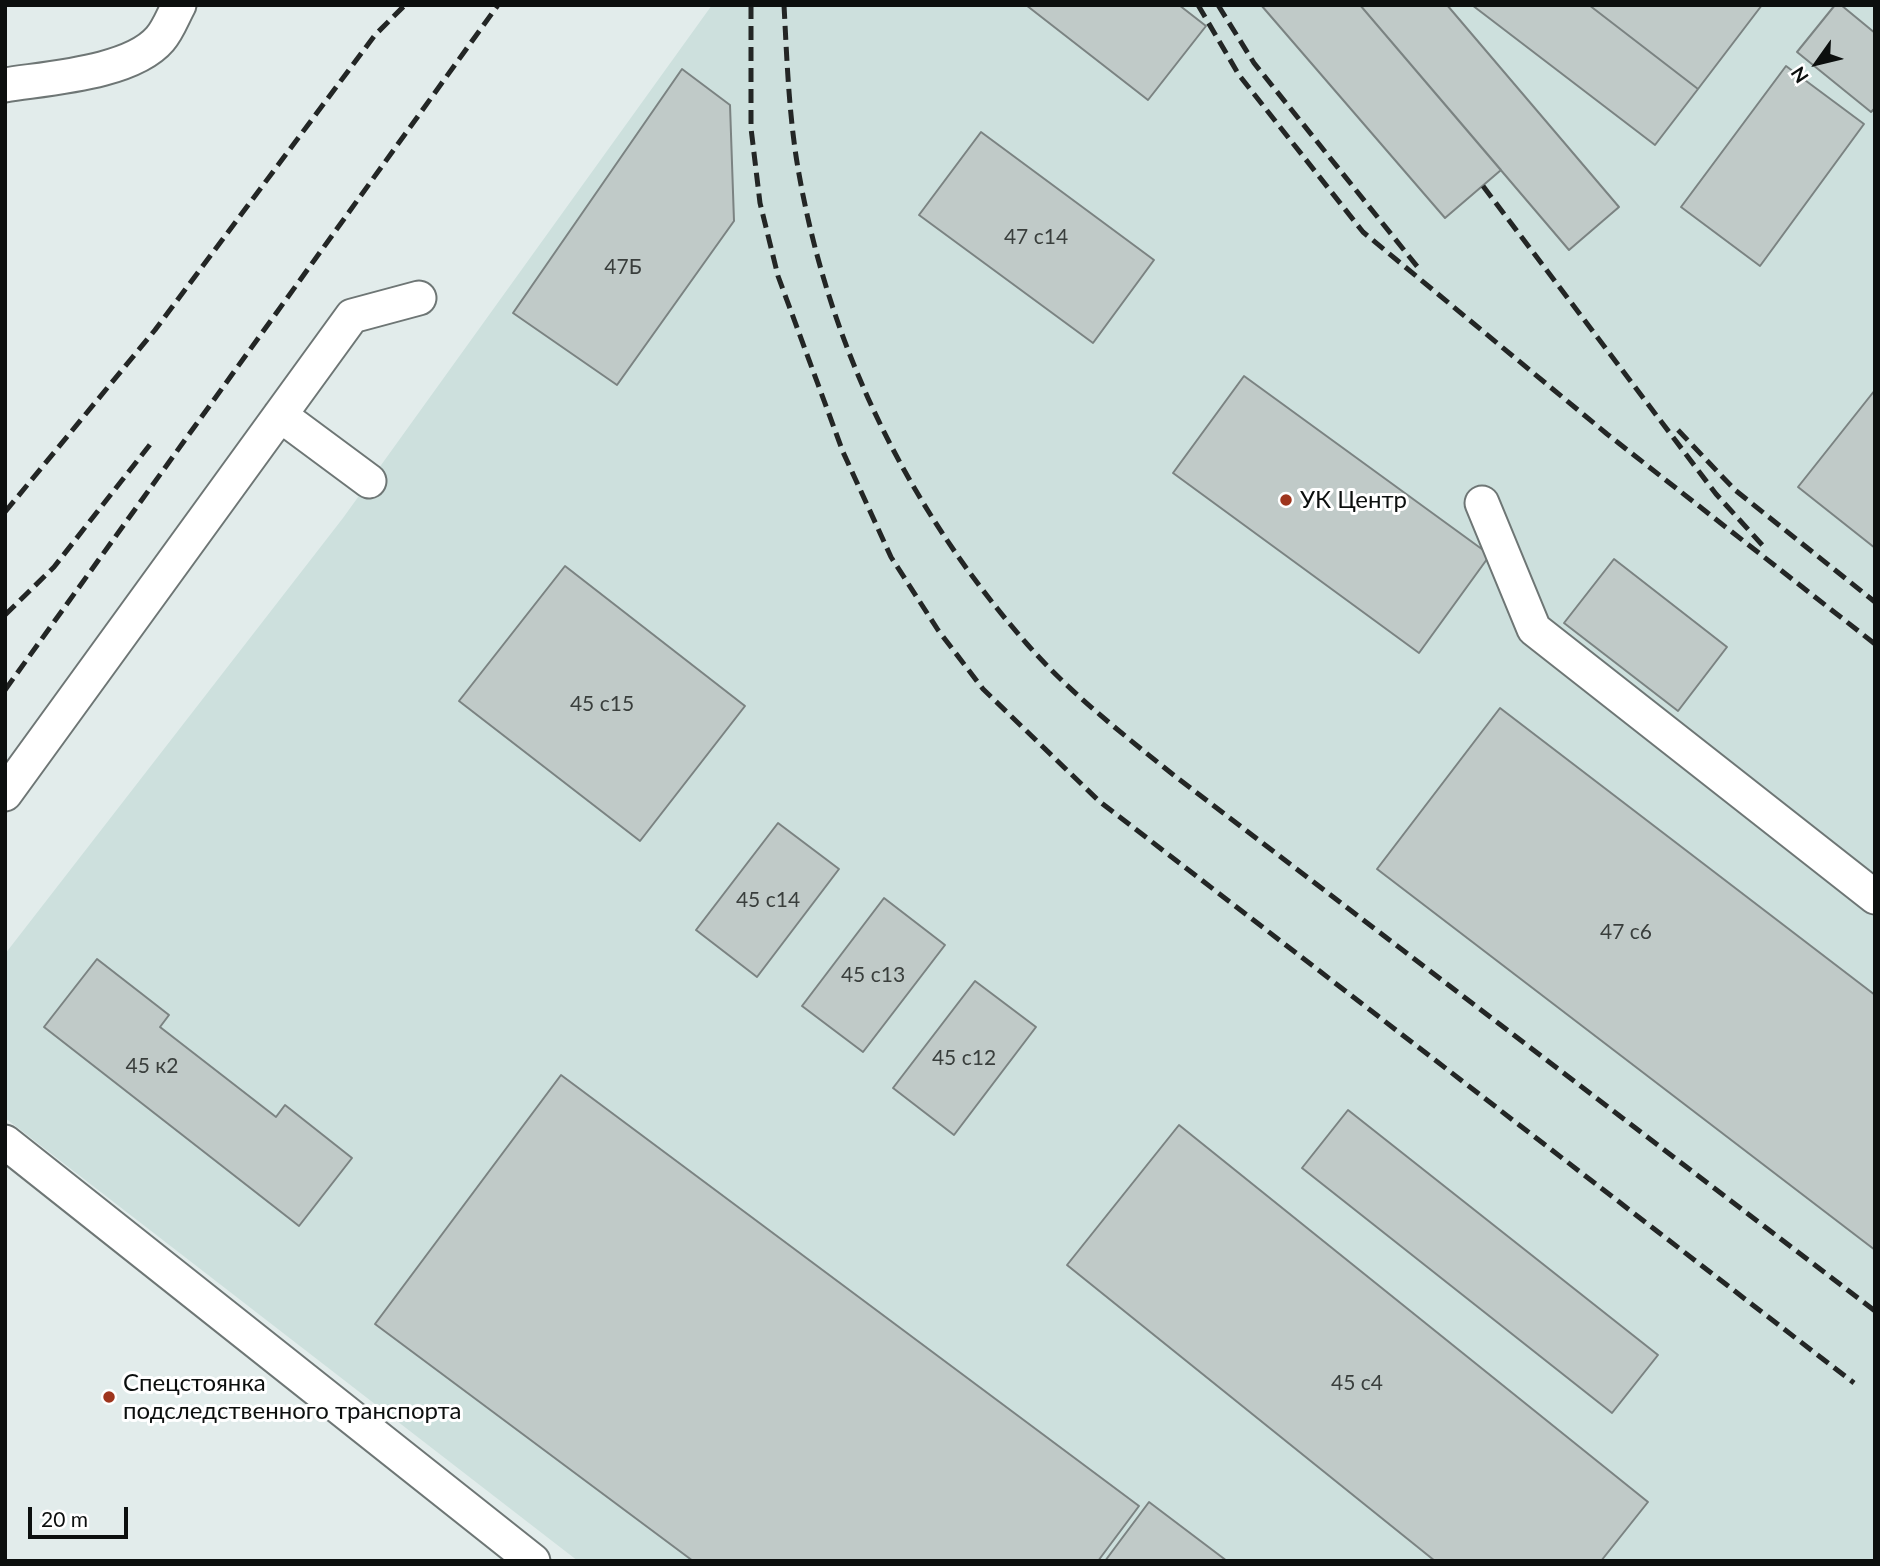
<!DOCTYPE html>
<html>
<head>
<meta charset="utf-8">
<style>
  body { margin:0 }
  #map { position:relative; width:1880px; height:1566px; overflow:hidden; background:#e2eceb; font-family:Lato,sans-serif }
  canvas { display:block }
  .frame { position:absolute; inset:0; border:7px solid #0c0f0e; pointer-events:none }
  .north { position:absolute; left:1782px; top:28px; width:70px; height:70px; -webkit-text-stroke:5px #fff; paint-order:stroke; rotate:236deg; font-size:19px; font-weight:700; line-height:28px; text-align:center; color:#0c0f0e }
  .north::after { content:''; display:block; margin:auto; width:24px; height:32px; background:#0c0f0e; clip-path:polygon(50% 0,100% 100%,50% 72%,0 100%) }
  .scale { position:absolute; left:28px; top:1507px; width:100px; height:32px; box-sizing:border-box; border:4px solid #0c0f0e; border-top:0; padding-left:9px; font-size:21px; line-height:24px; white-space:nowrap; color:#0c0f0e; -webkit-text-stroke:5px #fff; paint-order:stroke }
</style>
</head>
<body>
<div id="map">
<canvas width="1880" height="1566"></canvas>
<div class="frame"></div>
<div class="north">N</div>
<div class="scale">20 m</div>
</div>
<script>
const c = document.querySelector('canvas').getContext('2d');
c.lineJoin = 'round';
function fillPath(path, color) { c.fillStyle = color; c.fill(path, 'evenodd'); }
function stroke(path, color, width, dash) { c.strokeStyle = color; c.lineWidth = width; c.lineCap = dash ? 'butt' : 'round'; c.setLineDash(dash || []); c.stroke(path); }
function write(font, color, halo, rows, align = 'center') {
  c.font = font + ' Lato,sans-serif'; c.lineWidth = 6; c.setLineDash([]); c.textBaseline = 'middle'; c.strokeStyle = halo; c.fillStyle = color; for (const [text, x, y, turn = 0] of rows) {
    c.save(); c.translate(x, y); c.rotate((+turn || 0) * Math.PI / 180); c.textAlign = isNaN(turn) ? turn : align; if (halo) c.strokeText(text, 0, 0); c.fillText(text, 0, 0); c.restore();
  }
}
const built = new Path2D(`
  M712,5H1875V1561H578L5,1118V954L343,518Z`);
const building = new Path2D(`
  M1026,5H1179L1206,26L1148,100Z
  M1261,5H1360L1501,170L1445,218Z
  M1360,5H1447L1619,207L1569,250Z
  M1472,5H1589L1698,89L1655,145Z
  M1589,5H1762L1698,89Z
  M1835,5H1841L1875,33V108L1871,112L1797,52Z
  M1786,66L1864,124L1760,266L1681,207Z
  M682,69L730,105L734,221L617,385L513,313Z
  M981,132L1154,260L1093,343L919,215Z
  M1244,376L1490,555L1419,653L1173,473Z
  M1875,390V548L1798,487Z
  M1614,559L1727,647L1678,711L1564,623Z
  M565,566L745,706L640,841L459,701Z
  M1500,708L1875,995V1250L1377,869Z
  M778,823L839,869L757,977L696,930Z
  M884,898L945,945L863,1052L802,1006Z
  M97,959L169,1015L160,1027L276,1117L285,1105L352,1158L299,1226L44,1027Z
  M975,981L1036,1027L954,1135L893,1088Z
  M561,1075L1139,1506L1098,1561H693L375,1324Z
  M1348,1110L1658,1355L1612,1413L1302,1168Z
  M1179,1125L1648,1502L1601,1561H1435L1067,1265Z
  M1149,1502L1227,1561H1105Z`);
const minor = new Path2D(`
  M5,85C48,78 131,73 160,39C168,30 173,16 179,5
  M280,415L369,481
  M1482,503L1534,629L1875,897
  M5,794L352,316L419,298
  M5,1142L533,1561`);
const rail = new Path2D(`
  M751,5V128L760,203L778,276L843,452L891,557L938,630L983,689L1099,801L1854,1383
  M784,5C787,61 789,119 799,174C830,349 909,510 1027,644C1071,694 1124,735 1176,777L1875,1311
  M1198,5L1239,75L1363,232L1607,434L1875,644
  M1218,5L1254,63L1420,270
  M1483,186L1716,494L1765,548
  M1678,430L1735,490L1875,602
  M5,512L155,330L375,35L405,5
  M5,615L54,567L152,442
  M5,690L498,5`);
const markers = [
  [1286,500,7,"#9e351d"],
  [109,1397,7,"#9e351d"]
];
const numberNames = [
  ["47 с14",1036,237],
  ["47Б",623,267],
  ["45 с15",602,704],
  ["45 с14",768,900],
  ["47 с6",1626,932],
  ["45 с13",873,975],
  ["45 с12",964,1058],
  ["45 к2",152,1066],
  ["45 с4",1357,1383]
];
const poiNames = [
  ["УК Центр",1300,500],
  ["Спецстоянка",123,1383],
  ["подследственного транспорта",123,1411]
];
fillPath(built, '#cde0dd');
fillPath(building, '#c0cac8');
stroke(building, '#7b8382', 2);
stroke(minor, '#6e7675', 37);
stroke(minor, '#fff', 33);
stroke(rail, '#232625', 5, [14, 7]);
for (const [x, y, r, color] of markers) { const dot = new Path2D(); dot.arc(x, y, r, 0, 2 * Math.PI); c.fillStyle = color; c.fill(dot); stroke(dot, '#fff', 2.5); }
write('21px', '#393e3c', null, numberNames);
write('24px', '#0c0f0e', '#fff', poiNames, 'left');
</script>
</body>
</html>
